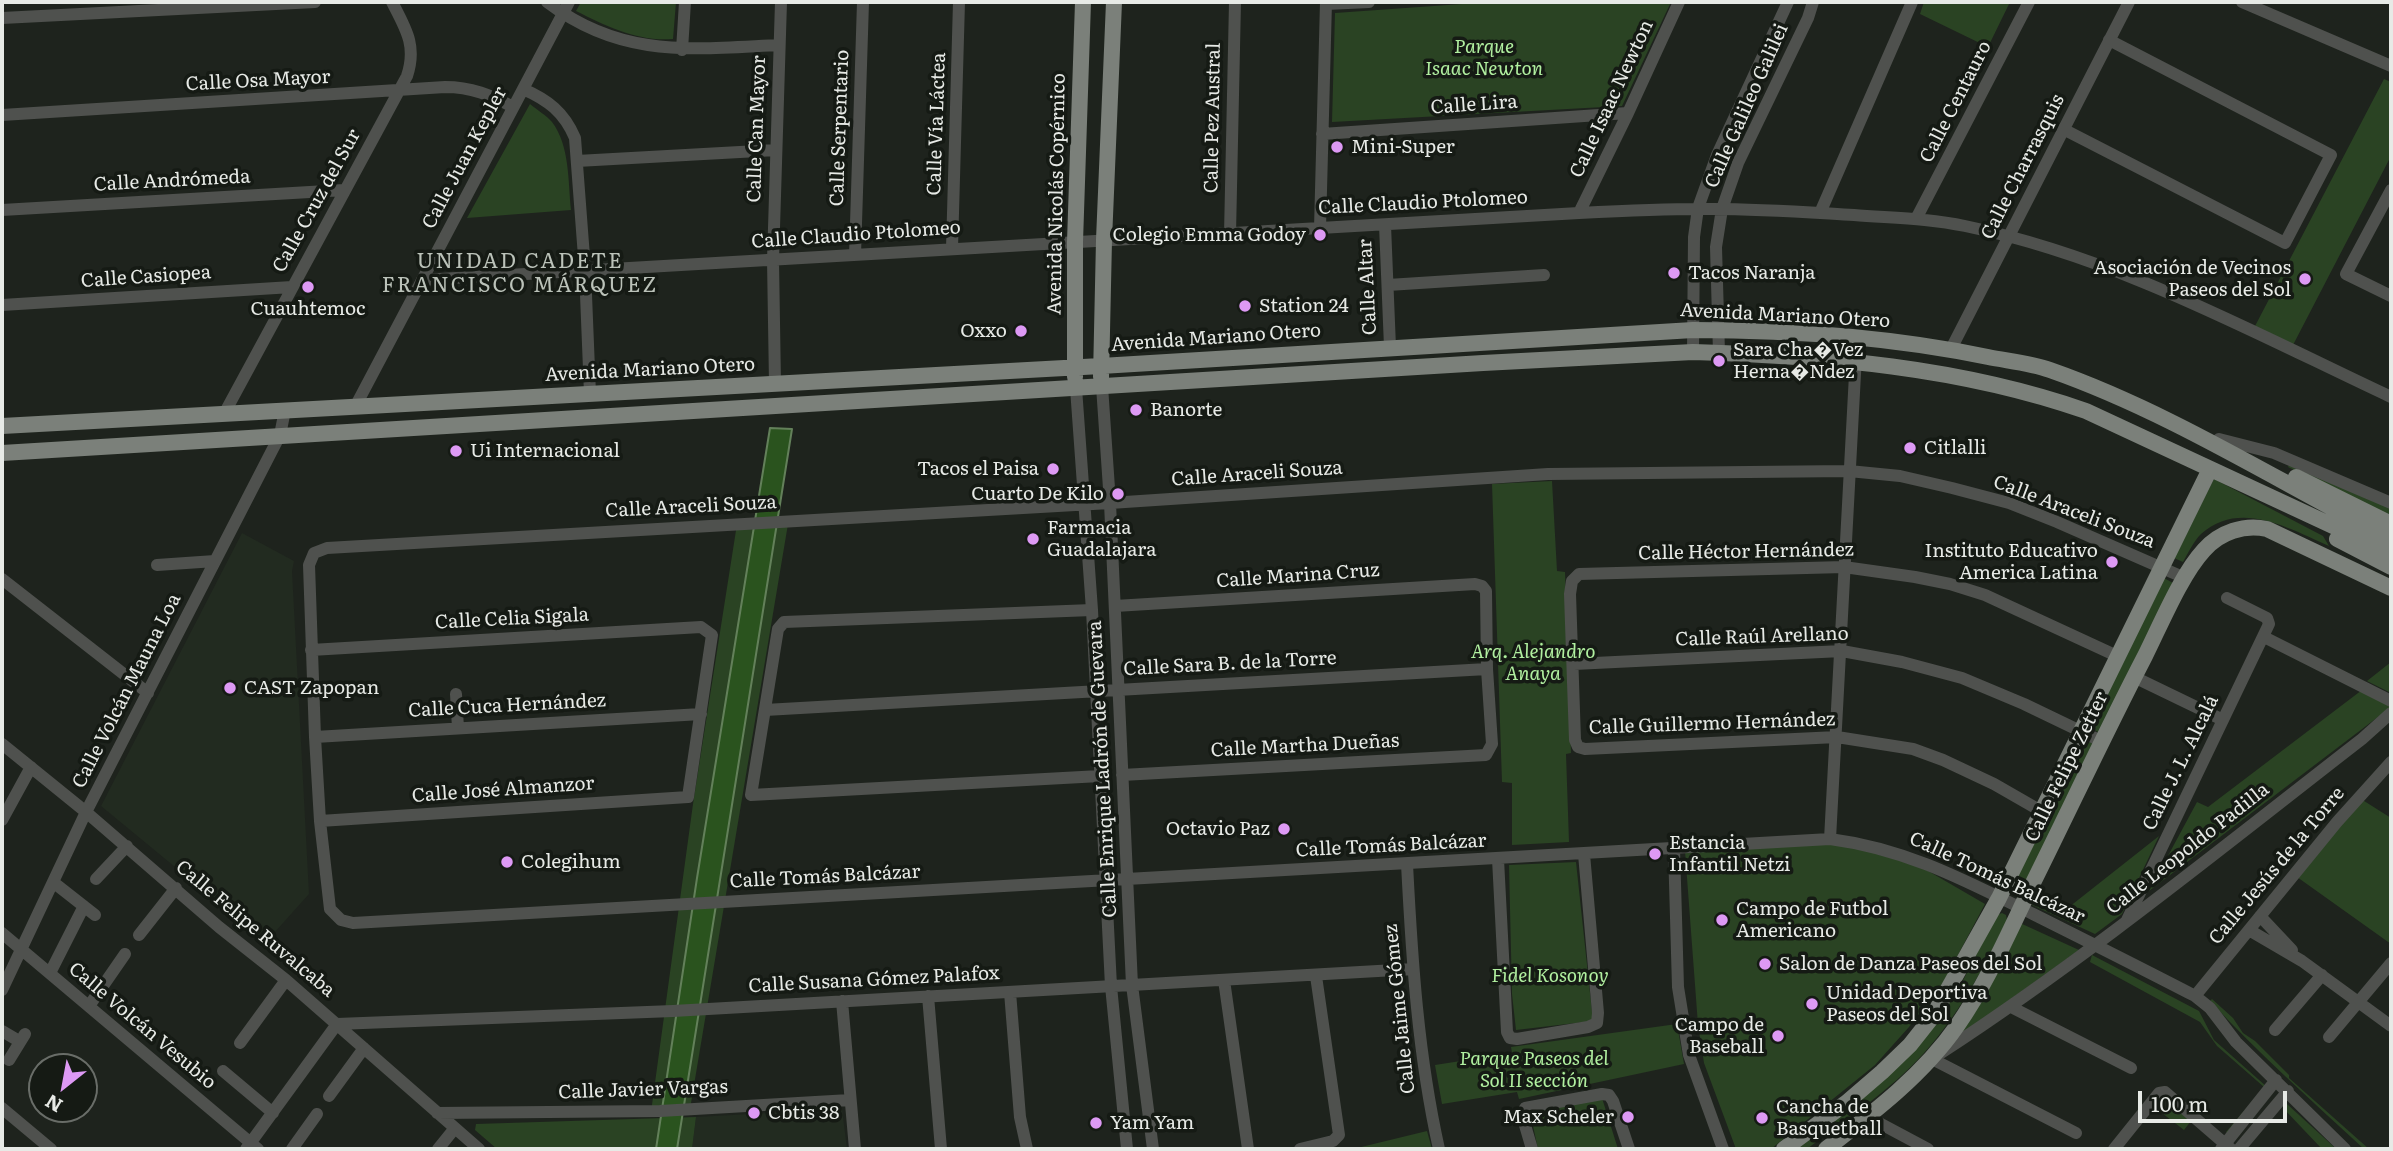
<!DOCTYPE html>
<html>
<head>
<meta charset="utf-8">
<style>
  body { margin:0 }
  #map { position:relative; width:2393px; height:1151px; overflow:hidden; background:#1e231d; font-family:Literata,serif }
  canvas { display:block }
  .frame { position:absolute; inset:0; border:4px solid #e7eae6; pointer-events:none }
  .north { position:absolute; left:28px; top:1053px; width:70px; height:70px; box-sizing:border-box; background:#151a14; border:2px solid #696d68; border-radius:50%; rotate:211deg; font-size:19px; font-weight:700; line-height:28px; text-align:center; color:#e7eae6 }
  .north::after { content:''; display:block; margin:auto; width:24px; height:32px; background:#dd99f4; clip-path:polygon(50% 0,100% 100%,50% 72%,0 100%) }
  .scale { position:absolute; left:2138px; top:1091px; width:149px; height:32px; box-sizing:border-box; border:4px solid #e7eae6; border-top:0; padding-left:9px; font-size:21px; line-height:24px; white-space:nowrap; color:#e7eae6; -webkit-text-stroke:5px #151a14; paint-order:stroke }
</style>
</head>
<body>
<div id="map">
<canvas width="2393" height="1151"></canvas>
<div class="frame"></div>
<div class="north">N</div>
<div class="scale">100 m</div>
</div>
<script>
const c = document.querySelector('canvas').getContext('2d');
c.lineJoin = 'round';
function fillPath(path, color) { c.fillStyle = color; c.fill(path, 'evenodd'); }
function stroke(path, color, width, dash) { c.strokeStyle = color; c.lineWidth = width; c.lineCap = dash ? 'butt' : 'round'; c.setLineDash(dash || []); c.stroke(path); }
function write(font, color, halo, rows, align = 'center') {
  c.font = font + ' Literata,serif'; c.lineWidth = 7; c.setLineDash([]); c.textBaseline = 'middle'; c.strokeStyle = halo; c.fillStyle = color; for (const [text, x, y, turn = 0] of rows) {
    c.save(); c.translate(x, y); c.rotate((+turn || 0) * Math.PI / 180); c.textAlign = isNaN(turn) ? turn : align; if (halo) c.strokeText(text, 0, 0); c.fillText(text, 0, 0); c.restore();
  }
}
const built = new Path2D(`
  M242,533L294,561L292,571L309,894L266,942L101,806Z
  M842,1109L847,1149H692L696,1117Z`);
const green = new Path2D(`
  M581,2H676L673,39C638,42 606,26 576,11Z
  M1490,2H1671L1622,106L1332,122L1335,13Z
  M1924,2H2010L1988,47L1920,14Z
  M2384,79L2391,82V156L2293,345L2254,328Z
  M530,104C537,110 546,115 552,122C570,146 568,181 571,210L467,218Z
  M2289,465L2391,508V515L2380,511L2288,467Z
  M2214,479L2323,536L2329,546C2290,529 2240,499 2201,534C2194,541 2188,553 2183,562L2174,558Z
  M1552,481L1557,571L1565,572L1571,753L1566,754L1569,842L1512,845V783L1502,782L1492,484Z
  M737,524H788L690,1109L651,1112L693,804Z
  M2164,578L2173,583L2100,733L2090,728Z
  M2391,662V693L2367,681Z
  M2362,690L2391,707L2149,891L2197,802L2208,807Z
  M2085,738L2095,743L2020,895L2010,890Z
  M2361,799L2391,818V944L2297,877Z
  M2159,836L2122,914L2095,934L2032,905L2035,898L2064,911Z
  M1830,844L1871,850L1923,868L1985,904L1943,983L1909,1027L1875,1065L1771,1149H1736L1704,1063L1698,1025L1685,851Z
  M1576,862L1593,1021L1516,1030L1512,994L1509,865Z
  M2002,913L2006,915L2007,920C1984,967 1960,1013 1924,1053C1891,1090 1846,1119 1807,1149H1792L1932,1027L1960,986L1997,915Z
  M2020,923L2079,950L1964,1033L1960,1030Z
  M2092,955L2199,1011L2214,1040L2267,1087L2228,1134L2226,1132L2264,1087L2217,1046L2200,1022L2090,962Z
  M2212,999L2233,1018L2243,1033L2255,1041L2289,1075V1078L2369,1149H2364C2312,1101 2258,1053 2210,1001Z
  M1677,1024L1684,1064L1519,1099L1517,1092L1442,1104L1435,1065L1512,1053L1511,1047Z
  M1602,1098L1618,1149H1538L1530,1112Z
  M2169,1104L2191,1121L2184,1130L2162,1113Z
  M2287,1104L2333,1146L2336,1149H2322L2283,1108Z
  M696,1117L692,1149H497L475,1130L476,1124Z
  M1427,1131L1432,1149H1353Z`);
const water = new Path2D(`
  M770,428L792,429L677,1149H656L697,878Z`);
const minor = new Path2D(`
  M547,2C622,59 692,49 779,45
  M2242,2L2391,66
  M1326,4L1369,2
  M2,18L315,2
  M682,50L685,2
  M523,89C548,100 564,112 575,138L585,270L590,394
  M2,115L445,87C471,87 491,95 513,107
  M2063,129L2285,243L2331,155L2109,40
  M1322,134L1628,113
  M577,161L776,150
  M2391,190L2346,274L2391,296
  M2,210L344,190
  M1579,213L1628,113L1679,2
  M1820,213L1912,2
  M1916,219L2029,2
  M1385,225L1390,347
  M1320,228L1326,2
  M1230,234L1235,2
  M952,248L959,2
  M855,255L863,2
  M422,280L1579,213C1619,211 1660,209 1700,209C1751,208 1803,212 1854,215C1891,218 1928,218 1965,226C2116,257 2252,332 2391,397
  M1388,285L1544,275
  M2,305L292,287
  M1951,349L2129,2
  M1693,352L1694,237L1698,208L1717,155L1788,2
  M1719,353L1716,247L1722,209L1738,163L1808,18L1813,2
  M775,384L773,260L781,2
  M1102,386L1110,503L1132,985L1153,1149
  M1076,388L1092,610L1111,986L1127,1149
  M355,407L569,2
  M224,414L407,76C417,46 406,29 392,2
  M2219,439L2274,453L2391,503
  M157,565L215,561
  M2185,578L2057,522L2009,503L1952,488L1900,476L1849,471L1548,474L1110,503L327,548L314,553L309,565L315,737L320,821L330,909L341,920L353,923L1830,839C1907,849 1966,881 2033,914C2087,941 2141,968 2195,996L2210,1008L2236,1042L2345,1149
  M2,579L148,693
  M1115,606L1475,584L1482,586L1486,591L1487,669L1492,744L1486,755L1122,775
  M1092,610L784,622L778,629L751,795L1100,776
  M2264,637L2391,701
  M311,650L701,627L712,635L688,797L320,821
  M1574,664L1842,651L1902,662L1962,678L2024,704L2103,742
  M2134,677L2223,720
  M456,694L458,728
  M765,710L1487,669
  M315,737L701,714
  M2,744L86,812L219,927L286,980L479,1149
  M2041,811L1994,784L1943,760L1913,749L1837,737L1585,749L1578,747L1575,740L1570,594L1572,581L1579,574L1844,567L1915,577L1950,584L1985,595L2117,656
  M2,820L31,767
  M1830,839L1857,337
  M1674,848L1678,987L1689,1055L1723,1149
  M1498,859L1507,1032L1510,1038L1517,1039L1588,1027L1597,1023L1598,1013L1584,854
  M1407,864C1412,961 1418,1055 1439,1149
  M96,879L127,846
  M53,882L95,915
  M2260,916L2292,950
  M2127,920L2269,624L2267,618L2227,598
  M2249,930L2302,961L2391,1026
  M2,933L258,1149
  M139,935L176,888
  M50,973L84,906
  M1224,980L1248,1149
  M2,990L86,812L280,435L285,410
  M1010,992L1020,1117L1027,1149
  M928,996L941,1149
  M2195,996L2337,822L2391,762
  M842,1001L855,1149
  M89,1006L125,954
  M2011,1007L2131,1068
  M2275,1030L2322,975
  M2,1031L19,1041
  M2329,1037L2391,963
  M240,1043L286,980
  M1941,1053C2088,957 2224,846 2362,739L2391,713
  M1932,1059L2076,1133
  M9,1060L25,1034
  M223,1071L273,1113
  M329,1096L364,1048
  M2,1108L51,1149
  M437,1113L660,1111L850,1100
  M1868,1117L1928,1149
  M246,1149L337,1024L673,1011L1413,969
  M292,1149L317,1114
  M438,1149L455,1128
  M1300,1149L1333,1141L1339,1135L1316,976
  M1532,1149L1522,1115L1525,1108L1602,1094L1609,1095L1613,1101L1629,1149
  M2114,1149L2159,1093L2165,1092L2231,1149
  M2221,1149L2276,1080
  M2239,1149L2288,1091`);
const major = new Path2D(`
  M1075,377V242L1083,2
  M1101,377L1104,240L1114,2
  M2,426L1101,366L1693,330C1791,330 1892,337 1988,357C2008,361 2031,363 2050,370C2170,412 2279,482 2391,539
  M2,453L1483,363L1693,352C1826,356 1960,367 2086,411L2391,553
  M2296,477L2391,524
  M2337,539L2391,567
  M1784,1149L1846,1103L1882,1072L1910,1045L1933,1016L1999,898L2210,469
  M1826,1149C1873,1113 1923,1075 1957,1026C1985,986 2006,939 2027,895C2067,815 2104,735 2145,656C2161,624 2181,575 2204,550C2220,532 2244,524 2267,529L2391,588`);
const markers = [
  [1337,147,7,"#dd99f4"],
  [1320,235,7,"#dd99f4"],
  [1674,273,7,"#dd99f4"],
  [2305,279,7,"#dd99f4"],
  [308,287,7,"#dd99f4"],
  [1245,306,7,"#dd99f4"],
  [1021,331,7,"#dd99f4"],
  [1719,361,7,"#dd99f4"],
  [1136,410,7,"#dd99f4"],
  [1910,448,7,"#dd99f4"],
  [456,451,7,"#dd99f4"],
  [1053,469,7,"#dd99f4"],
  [1118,494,7,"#dd99f4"],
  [1033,539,7,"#dd99f4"],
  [2112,562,7,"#dd99f4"],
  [230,688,7,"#dd99f4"],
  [1284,829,7,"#dd99f4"],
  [1655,854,7,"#dd99f4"],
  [507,862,7,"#dd99f4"],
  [1722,920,7,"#dd99f4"],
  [1765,964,7,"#dd99f4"],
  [1812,1004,7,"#dd99f4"],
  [1778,1036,7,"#dd99f4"],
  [754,1113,7,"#dd99f4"],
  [1628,1117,7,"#dd99f4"],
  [1762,1118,7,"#dd99f4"],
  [1096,1123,7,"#dd99f4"]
];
const parkNames = [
  ["Parque",1484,47],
  ["Isaac Newton",1484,69],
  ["Arq. Alejandro",1533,652],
  ["Anaya",1533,674],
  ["Fidel Kosonoy",1550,976],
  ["Parque Paseos del",1534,1059],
  ["Sol II sección",1534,1081]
];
const streetNames = [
  ["Calle Osa Mayor",258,81,-3],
  ["Calle Isaac Newton",1612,99,-65],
  ["Calle Centauro",1956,102,-63],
  ["Calle Lira",1474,105,-4],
  ["Calle Galileo Galilei",1747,106,-66],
  ["Calle Pez Austral",1213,118,-89],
  ["Calle Vía Láctea",937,124,-88],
  ["Calle Serpentario",840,128,-88],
  ["Calle Can Mayor",757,129,-88],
  ["Calle Juan Kepler",465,158,-62],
  ["Calle Charrasquis",2023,167,-63],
  ["Calle Andrómeda",172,181,-3],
  ["Avenida Nicolás Copérnico",1057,194,-89],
  ["Calle Cruz del Sur",317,201,-61],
  ["Calle Claudio Ptolomeo",1423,203,-3],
  ["Calle Claudio Ptolomeo",856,235,-4],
  ["Calle Casiopea",146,277,-4],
  ["Calle Altar",1368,287,-93],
  ["Avenida Mariano Otero",1785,316,3],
  ["Avenida Mariano Otero",1216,338,-4],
  ["Avenida Mariano Otero",650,370,-3],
  ["Calle Araceli Souza",1257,474,-4],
  ["Calle Araceli Souza",691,507,-3],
  ["Calle Araceli Souza",2074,512,21],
  ["Calle Héctor Hernández",1746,552,-1],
  ["Calle Marina Cruz",1298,576,-4],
  ["Calle Celia Sigala",512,619,-3],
  ["Calle Raúl Arellano",1762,637,-2],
  ["Calle Sara B. de la Torre",1230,664,-3],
  ["Calle Volcán Mauna Loa",127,691,-63],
  ["Calle Cuca Hernández",507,706,-3],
  ["Calle Guillermo Hernández",1712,724,-2],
  ["Calle Martha Dueñas",1305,746,-3],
  ["Calle J. L. Alcalá",2181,763,-64],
  ["Calle Felipe Zetter",2067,767,-64],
  ["Calle Enrique Ladrón de Guevara",1103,769,-93],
  ["Calle José Almanzor",503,790,-4],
  ["Calle Tomás Balcázar",1391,846,-3],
  ["Calle Leopoldo Padilla",2188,849,-38],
  ["Calle Jesús de la Torre",2277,866,-50],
  ["Calle Tomás Balcázar",825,877,-3],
  ["Calle Tomás Balcázar",1997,878,25],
  ["Calle Felipe Ruvalcaba",255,929,40],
  ["Calle Susana Gómez Palafox",874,980,-3],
  ["Calle Jaime Gómez",1400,1009,-96],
  ["Calle Volcán Vesubio",142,1026,40],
  ["Calle Javier Vargas",643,1090,-2]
];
const poiNames = [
  ["Mini-Super",1351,147],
  ["Colegio Emma Godoy",1306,235,"right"],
  ["Asociación de Vecinos",2291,268,"right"],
  ["Paseos del Sol",2291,290,"right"],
  ["Tacos Naranja",1688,273],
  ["Station 24",1259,306],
  ["Cuauhtemoc",308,309,"center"],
  ["Oxxo",1007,331,"right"],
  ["Sara Cha�Vez",1733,350],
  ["Herna�Ndez",1733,372],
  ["Banorte",1150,410],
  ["Citlalli",1924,448],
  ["Ui Internacional",470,451],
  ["Tacos el Paisa",1039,469,"right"],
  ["Cuarto De Kilo",1104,494,"right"],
  ["Farmacia",1047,528],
  ["Guadalajara",1047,550],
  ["Instituto Educativo",2098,551,"right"],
  ["America Latina",2098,573,"right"],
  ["CAST Zapopan",244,688],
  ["Octavio Paz",1270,829,"right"],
  ["Estancia",1669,843],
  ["Infantil Netzi",1669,865],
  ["Colegihum",521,862],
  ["Campo de Futbol",1736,909],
  ["Americano",1736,931],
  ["Salon de Danza Paseos del Sol",1779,964],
  ["Unidad Deportiva",1826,993],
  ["Paseos del Sol",1826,1015],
  ["Campo de",1764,1025,"right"],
  ["Baseball",1764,1047,"right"],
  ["Cancha de",1776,1107],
  ["Basquetball",1776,1129],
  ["Cbtis 38",768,1113],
  ["Max Scheler",1614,1117,"right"],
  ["Yam Yam",1110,1123]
];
const neighbourhoodNames = [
  ["UNIDAD CADETE",520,262],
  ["FRANCISCO MÁRQUEZ",520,286]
];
fillPath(built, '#222b20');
fillPath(green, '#2a4323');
fillPath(water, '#2a531e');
stroke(water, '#63805a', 2);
stroke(minor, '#4f514e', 12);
stroke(major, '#7b807a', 16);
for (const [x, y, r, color] of markers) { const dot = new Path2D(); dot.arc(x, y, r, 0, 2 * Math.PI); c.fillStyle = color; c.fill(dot); stroke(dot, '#151a14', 2.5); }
write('italic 19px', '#b1f0a0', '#151a14', parkNames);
write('19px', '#e7eae6', '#151a14', streetNames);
write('19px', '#e7eae6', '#151a14', poiNames, 'left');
c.letterSpacing = '2px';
write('21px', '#bbc2b9', '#151a14', neighbourhoodNames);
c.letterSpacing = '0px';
</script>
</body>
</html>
